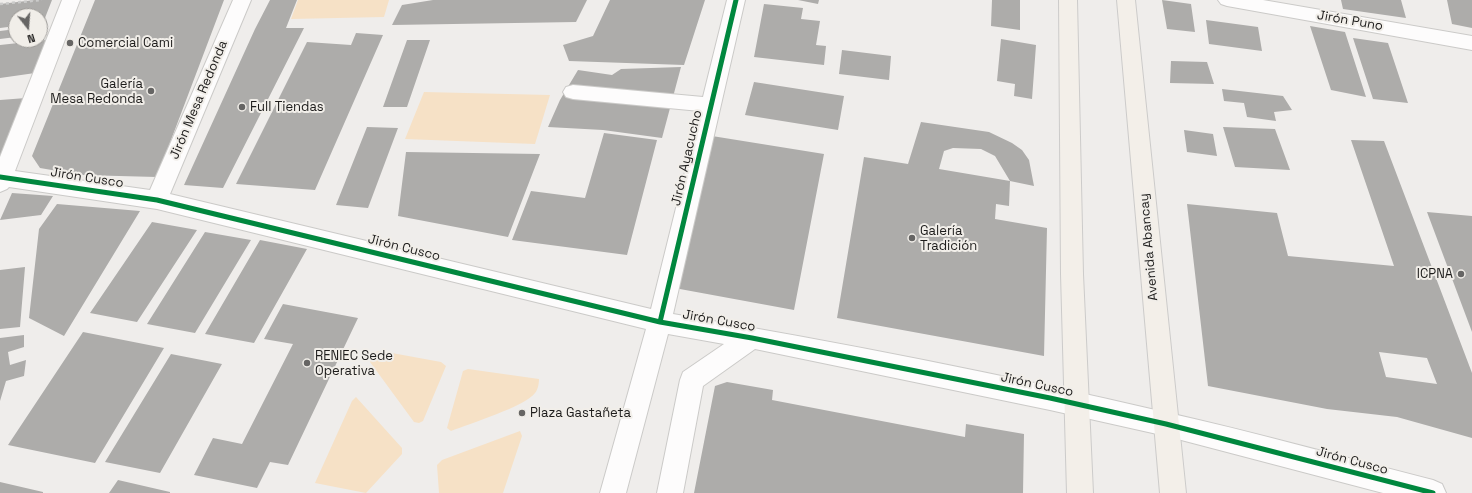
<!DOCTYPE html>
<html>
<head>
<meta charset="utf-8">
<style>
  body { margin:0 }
  #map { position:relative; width:1472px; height:493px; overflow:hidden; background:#efedeb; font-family:"Space Grotesk",sans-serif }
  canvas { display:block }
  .north { position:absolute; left:8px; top:8px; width:40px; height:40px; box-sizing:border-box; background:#f1eee9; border:1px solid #9c9a97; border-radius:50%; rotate:163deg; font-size:11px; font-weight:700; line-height:16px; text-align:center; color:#1d1c1b }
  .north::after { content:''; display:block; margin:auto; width:14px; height:18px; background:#666564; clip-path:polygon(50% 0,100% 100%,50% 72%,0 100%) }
</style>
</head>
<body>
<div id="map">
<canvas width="1472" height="493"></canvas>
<div class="north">N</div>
</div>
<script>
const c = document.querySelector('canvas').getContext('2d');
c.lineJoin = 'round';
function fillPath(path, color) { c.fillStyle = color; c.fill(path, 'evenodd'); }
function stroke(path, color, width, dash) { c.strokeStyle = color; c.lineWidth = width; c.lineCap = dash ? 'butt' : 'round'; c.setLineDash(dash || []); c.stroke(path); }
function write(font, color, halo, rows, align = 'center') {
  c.font = font + ' "Space Grotesk",sans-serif'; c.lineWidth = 4; c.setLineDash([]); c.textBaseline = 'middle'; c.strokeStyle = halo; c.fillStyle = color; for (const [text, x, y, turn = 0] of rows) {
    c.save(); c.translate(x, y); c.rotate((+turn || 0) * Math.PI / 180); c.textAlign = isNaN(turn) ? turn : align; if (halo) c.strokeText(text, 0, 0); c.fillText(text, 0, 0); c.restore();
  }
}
const green = new Path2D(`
  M298,0H389L384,17L291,19Z
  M424,92L550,95L535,144L405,139Z
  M381,351L441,362L446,366L423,421L419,423L414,422L370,362L375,352Z
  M468,369L539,379C539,383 538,390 535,393C526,406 469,424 451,431L447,428L463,371Z
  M356,397L402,448V454L366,493L315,483L352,401Z
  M520,431L522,436L503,493H439L437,465L442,460Z`);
const building = new Path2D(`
  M35,0H52L43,23L40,24V16H16V26L0,28V4Z
  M95,0H224L157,177L81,175L40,168L32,156Z
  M270,0H297L286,28H304L223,188L184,185L255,29Z
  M433,0H587L576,22L392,25L402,5Z
  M610,0H705L684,65L569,61L563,45L593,36Z
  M798,0H819L818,4Z
  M992,0H1020V30L991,26Z
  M1162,0L1191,4L1195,32L1167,29Z
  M1341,0H1401L1406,18L1343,9Z
  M1447,0H1472V28L1452,24Z
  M764,4L803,8L801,19L820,21L816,45L826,46L824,65L754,57Z
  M1206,20L1258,27L1262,51L1209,44Z
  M1310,26L1345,32L1366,97L1331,90Z
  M16,29V37L0,39V31Z
  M356,33L383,35L315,190L236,184L307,42L351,45Z
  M1353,38L1388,43L1408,103L1373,99Z
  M1001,39L1036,45L1032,99L1014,96L1015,84L997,81Z
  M46,40L35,73L0,78V45Z
  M407,40H430L407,107H383Z
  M842,50L891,56L889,80L839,74Z
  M1171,61L1207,62L1214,84L1170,83Z
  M681,67L662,138L603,130L548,127L560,100L578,70L612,75L621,69Z
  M754,82L844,96L838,130L745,115Z
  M1222,89L1283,96L1292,110L1274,112L1276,121L1247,117L1244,103L1224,101Z
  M26,98L2,154H0V100Z
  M921,122L989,132L1012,143L1022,150L1029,160L1034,186L1010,181L995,156L981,149L953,148L944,151L939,169L1010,181L1009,206L996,204L995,219L1047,228L1044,356L837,318L864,157L908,164Z
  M367,127L398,128L368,208L336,205Z
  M1223,127L1275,129L1290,170L1235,167Z
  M1184,130L1213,134L1217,156L1187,152Z
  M604,133L657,140L627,255L512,240L531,191L585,198Z
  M712,136L824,154L794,310L669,287Z
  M1351,140L1384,141L1472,373V438L1397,417L1327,409L1208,386L1187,204L1277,213L1288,256L1394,266ZM1379,352L1427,358L1437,384L1386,377Z
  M406,152L540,154L508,237L398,216Z
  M12,193L53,196L41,215L0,220Z
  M57,204L140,211L64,336L29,318L39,229Z
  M1427,212L1472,216V332Z
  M152,222L197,230L137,322L90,313Z
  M205,232L251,240L195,333L147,324Z
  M260,240L307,249L254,343L205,334Z
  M25,267L20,327L0,329V270Z
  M283,304L358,318L288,465L270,462L257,488L194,475L213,438L242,444L293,344L264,339Z
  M83,332L164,348L95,463L8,445Z
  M24,335V347L8,352L10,365L26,360L24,376L6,381L0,401V338Z
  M171,354L222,364L160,473L105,462Z
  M727,382L773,390L772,400L965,437L966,424L1024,434L1023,493H694L715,386Z
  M118,480L170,492V493H109Z
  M0,482L43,492V493H0Z`);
const path = new Path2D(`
  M0,4L42,0`);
const minor = new Path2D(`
  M62,0H80L15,171L150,190L233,0H251L170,194L651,309L700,111L573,99L566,97L563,92L566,87L573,85L703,97L727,0H745L673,314C838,342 1002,374 1164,412C1254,432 1343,457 1433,480L1442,484L1446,493H1383L1166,436L1050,410L755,349L703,386L683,493H657L680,380L683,372L724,344L668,334L626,493H600L646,329L157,209L9,187L7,189L0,192V157Z
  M1218,0H1263L1472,36V50L1227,6L1221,4Z`);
const major = new Path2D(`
  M1059,0H1077L1083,274L1093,493H1067L1061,274Z
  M1117,0H1135L1186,493H1160Z`);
const cycleway = new Path2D(`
  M0,177L157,200L660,322L752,338L1050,398L1166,424L1433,493
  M660,322L736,0`);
const markers = [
  [70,43,4,"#666564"],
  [151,91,4,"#666564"],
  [242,107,4,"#666564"],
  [912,238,4,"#666564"],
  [1461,274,4,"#666564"],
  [307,363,4,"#666564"],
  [522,413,4,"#666564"]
];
const streetNames = [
  ["Jirón Puno",1350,21,10],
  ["Jirón Mesa Redonda",199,100,-67],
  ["Jirón Ayacucho",687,158,-77],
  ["Jirón Cusco",87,178,9],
  ["Avenida Abancay",1149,247,-95],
  ["Jirón Cusco",404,248,14],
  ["Jirón Cusco",719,321,10],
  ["Jirón Cusco",1037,385,12],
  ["Jirón Cusco",1352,461,15]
];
const poiNames = [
  ["Comercial Cami",78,43],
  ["Galería",143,84,"right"],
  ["Mesa Redonda",143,99,"right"],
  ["Full Tiendas",250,107],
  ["Galería",920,231],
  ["Tradición",920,246],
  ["ICPNA",1453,274,"right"],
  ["RENIEC Sede",315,356],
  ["Operativa",315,371],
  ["Plaza Gastañeta",530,413]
];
fillPath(green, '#f6e1c6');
fillPath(building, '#adacaa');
stroke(minor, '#cbcac8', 2);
stroke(major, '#cccbca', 2);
stroke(path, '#cbcbca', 2.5, [3, 3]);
fillPath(minor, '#fdfcfc');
fillPath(major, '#f3efe9');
stroke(cycleway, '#00873e', 5);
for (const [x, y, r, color] of markers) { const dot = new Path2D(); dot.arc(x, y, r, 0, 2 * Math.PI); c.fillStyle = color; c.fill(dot); stroke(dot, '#f1eee9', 1.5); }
write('13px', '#1d1c1b', '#f1eee9', streetNames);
write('13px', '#1d1c1b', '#f1eee9', poiNames, 'left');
</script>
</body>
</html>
